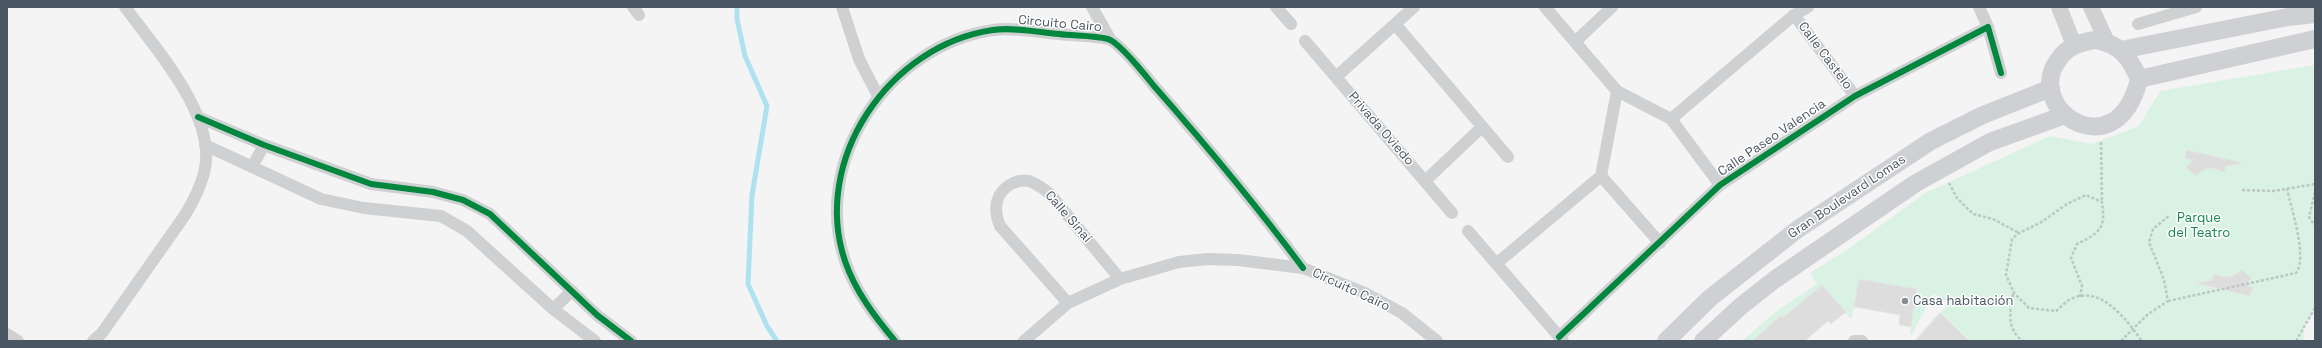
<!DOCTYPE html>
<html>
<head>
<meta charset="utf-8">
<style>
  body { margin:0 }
  #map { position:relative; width:2322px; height:348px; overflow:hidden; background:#f4f4f4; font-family:"Space Grotesk",sans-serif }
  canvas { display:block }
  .frame { position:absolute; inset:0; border:8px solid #4a5661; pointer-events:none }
</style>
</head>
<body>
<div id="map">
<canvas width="2322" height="348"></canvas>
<div class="frame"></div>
</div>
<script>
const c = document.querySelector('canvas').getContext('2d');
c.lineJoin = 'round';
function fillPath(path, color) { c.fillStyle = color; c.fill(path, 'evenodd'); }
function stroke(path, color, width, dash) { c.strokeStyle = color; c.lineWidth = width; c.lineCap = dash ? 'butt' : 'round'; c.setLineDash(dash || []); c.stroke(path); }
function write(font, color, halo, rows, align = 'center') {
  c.font = font + ' "Space Grotesk",sans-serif'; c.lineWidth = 3; c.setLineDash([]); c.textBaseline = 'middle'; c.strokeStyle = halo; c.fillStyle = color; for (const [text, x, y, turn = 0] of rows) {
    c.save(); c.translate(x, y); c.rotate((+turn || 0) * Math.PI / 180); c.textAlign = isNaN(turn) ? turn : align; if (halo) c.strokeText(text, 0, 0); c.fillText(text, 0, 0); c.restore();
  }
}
const green = new Path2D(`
  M2315,65V308L2304,326V341H1965V337L1940,313L1949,304L1934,293L1912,334H1910L1917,289L1859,279L1852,317L1850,318L1822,285L1783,317L1781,315L1752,341H1742L1778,310L1817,284L1810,273L1851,247L1925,193L2050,136L2092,144L2139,126L2160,91Z`);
const stream = new Path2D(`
  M737,7V19L745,56L767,106L752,195L748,284L767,326L777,341`);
const building = new Path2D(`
  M2187,150L2243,163L2226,166L2224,172L2213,168L2205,169L2196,176L2186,167L2193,161L2185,158Z
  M2242,270L2252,278L2245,284L2253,287L2250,296L2196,283L2212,280L2214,274L2225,277L2233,276Z
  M1859,279L1917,289L1911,327L1899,325L1900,315L1854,307Z
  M1822,285L1846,312L1831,324L1828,321L1805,341H1752L1781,315L1783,317Z
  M1940,313L1955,327L1969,341H1915Z`);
const path = new Path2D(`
  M2101,142L2102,202
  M1949,183L1957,198L1973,214L1993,219L2019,233
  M2242,190L2274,191L2315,184
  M2315,192L2309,217L2315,226
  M2013,294C2010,312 2006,329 2023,341
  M2080,297L2082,286L2071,258L2077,244C2100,233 2106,228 2102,202L2086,195L2067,204L2040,223L2019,233L2012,239L2006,275L2014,293L2029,308L2056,311C2061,307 2067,300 2073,298C2103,286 2127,321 2142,341
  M2168,301L2296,273C2308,257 2291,208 2287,189
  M2121,341L2147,315L2168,301L2164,280L2149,242L2153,229L2170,215
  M2296,341L2315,308`);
const minor = new Path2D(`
  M633,7L639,15
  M842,7L859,59L878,96
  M1092,7L1110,39
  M1276,7L1291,24
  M1545,7L1617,91L1671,119L1720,185
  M1979,7L1988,27
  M1794,15L1855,96
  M1395,24L1508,157
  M2138,24L2196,7
  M1305,41L1452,213
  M1575,42L1612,7
  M1336,77L1414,7
  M198,117L264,145L371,184L433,192L463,200L490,214L597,315L631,341
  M1671,119L1794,15L1808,7
  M205,145L321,199L364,208L441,216L467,231L553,309L595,341
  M252,167L264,145
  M1601,176L1660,243
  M1425,181L1482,127
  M1468,231L1563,341
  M1496,264L1601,176L1617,91
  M1068,303L1000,226C993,209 995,192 1013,183C1018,181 1024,180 1029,181C1037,184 1044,189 1050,194L1120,279
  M553,309L572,291
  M7,334L18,341
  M1559,337L1720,185L1855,96L1988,27L2001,73
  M93,341L102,333L185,215C193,202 200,188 204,173C219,118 155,48 125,7
  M895,341C875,317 855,291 845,261C811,160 889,45 993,30C1014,27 1037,32 1059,34C1074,36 1093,35 1108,39C1119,42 1146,76 1154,86C1206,145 1256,205 1303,268
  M1024,341L1068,303L1120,279L1179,262L1208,259L1238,260L1303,268L1365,293L1402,313L1437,341
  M1854,341H1862`);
const tertiary = new Path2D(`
  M2059,7L2074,45
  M2091,7L2107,42`);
const secondary = new Path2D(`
  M2096,40C2120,44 2130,58 2139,79C2117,172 2021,108 2059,59C2068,46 2080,42 2096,40Z
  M2121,50L2288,17L2315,14
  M2139,79L2315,39
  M1666,341L1710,298L1798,229L1931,141L1983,115L2051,88
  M1703,341L1741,306L1774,280L1916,183L1990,142L2065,115`);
const cycleway = new Path2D(`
  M198,117L264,145L371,184L433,192L463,200L490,214L597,315L631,341
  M1559,337L1720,185L1855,96L1988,27L2001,73
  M895,341C875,317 855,291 845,261C811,160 889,45 993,30C1014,27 1037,32 1059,34C1074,36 1093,35 1108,39C1119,42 1146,76 1154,86C1206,145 1256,205 1303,268`);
const markers = [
  [1905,301,4,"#868d94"]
];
const streetNames = [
  ["Circuito Cairo",1060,24,5],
  ["Calle Castelo",1825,56,53],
  ["Privada Oviedo",1381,129,49],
  ["Calle Paseo Valencia",1772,138,-34],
  ["Gran Boulevard Lomas",1847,197,-34],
  ["Calle Sinaí",1068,217,49],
  ["Circuito Cairo",1351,290,25]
];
const parkNames = [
  ["Parque",2199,218],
  ["del Teatro",2199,233]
];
const poiNames = [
  ["Casa habitación",1913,301]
];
fillPath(green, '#d9f2e3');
stroke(stream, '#aee2f0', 5);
fillPath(building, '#ddddde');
stroke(building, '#e5e6e7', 1);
stroke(path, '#bcc7c4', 2.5, [3, 2]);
stroke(minor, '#ced0d2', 12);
stroke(tertiary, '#ced0d2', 16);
stroke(secondary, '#ced0d4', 18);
stroke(cycleway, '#00873e', 6);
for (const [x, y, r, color] of markers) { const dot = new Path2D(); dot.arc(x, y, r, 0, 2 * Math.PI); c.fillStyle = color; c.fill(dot); stroke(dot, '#fff', 1.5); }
write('13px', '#4a5661', '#fff', streetNames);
write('13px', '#17864f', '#fff', parkNames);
write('13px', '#4a5661', '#fff', poiNames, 'left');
</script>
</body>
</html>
